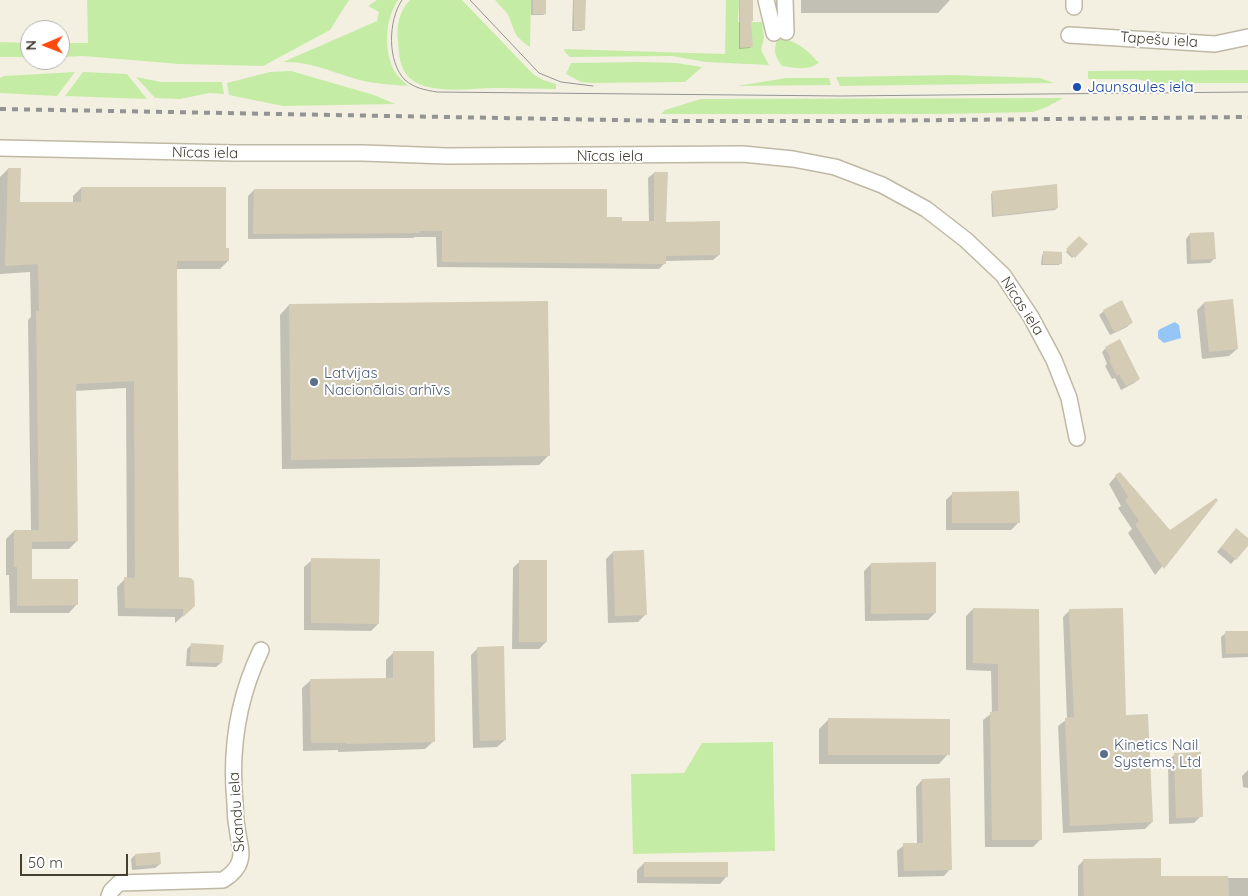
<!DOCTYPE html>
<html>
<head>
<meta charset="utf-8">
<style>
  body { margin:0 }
  #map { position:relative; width:1248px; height:896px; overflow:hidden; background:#f3f0e2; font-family:Quicksand,sans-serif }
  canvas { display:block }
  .north { position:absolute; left:20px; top:20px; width:50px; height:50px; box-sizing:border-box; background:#fff; border:1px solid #b5b2ad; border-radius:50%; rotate:269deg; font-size:14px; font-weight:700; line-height:20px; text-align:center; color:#453f32 }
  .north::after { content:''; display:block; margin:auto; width:18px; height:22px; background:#ff490d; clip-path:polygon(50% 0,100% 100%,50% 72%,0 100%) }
  .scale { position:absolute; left:20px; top:854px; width:108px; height:22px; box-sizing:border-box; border:2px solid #453f32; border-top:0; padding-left:6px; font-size:15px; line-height:18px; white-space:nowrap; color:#453f32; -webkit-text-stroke:4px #fff; paint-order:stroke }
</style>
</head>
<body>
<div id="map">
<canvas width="1248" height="896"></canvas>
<div class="north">N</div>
<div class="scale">50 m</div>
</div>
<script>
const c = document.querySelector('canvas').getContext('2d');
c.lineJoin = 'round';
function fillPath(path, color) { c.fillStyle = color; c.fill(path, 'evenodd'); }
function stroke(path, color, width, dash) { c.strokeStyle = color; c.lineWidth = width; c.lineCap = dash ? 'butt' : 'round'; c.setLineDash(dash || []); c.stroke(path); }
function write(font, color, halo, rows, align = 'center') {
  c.font = font + ' Quicksand,sans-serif'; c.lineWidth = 4; c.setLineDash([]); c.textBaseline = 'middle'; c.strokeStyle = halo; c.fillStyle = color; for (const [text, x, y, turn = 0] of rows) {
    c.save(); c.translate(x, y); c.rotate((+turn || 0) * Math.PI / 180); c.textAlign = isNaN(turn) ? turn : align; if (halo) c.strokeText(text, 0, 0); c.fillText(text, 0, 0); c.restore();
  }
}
const green = new Path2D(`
  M87,0H349L330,30L263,66L179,64L83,56L60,57V43H88Z
  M377,0H398C385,19 383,51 395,72C398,77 404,82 408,86C395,85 381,84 368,82C340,76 313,61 283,62L377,21L379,12L368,6Z
  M410,0H462L533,74L543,80L556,84V89C538,89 520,88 502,88C475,87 435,96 412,80C400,71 399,56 398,42C396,27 399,11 410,0Z
  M495,0H531L530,47C512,34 516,33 508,15C505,10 499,5 495,0Z
  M726,0H739L738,22H762L764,38L761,50L769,65L706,62L672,56L570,57L565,52L564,49L725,54Z
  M784,39C799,42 809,52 819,63C807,71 795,68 782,66C775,56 773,52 777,40Z
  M0,42L30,43V57H0Z
  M643,62L676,63L702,67L685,82L592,83L581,82L566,74L571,63Z
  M1248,70V83H1157L1136,79H1088V71Z
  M291,71L374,95L395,104L283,106L229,95L227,83L270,72Z
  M75,72L57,96L0,93V78L4,76Z
  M83,72L127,74L147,99L65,96Z
  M952,75L1040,78L1054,83L840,86L836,77Z
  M136,77L161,82H222L224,94L209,93L180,99L155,98Z
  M786,78H829L831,85L737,86Z
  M1063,98L1047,107L1033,112L943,114H661L665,110L701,99Z
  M773,742L775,851L633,854L631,774L684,773L702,743Z`);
const water = new Path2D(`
  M1175,322L1179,325L1181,338L1164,343L1158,338V331L1160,329Z`);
const shadow = new Path2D(`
  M531,0H545V14L543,15H531Z
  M573,0H585L584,29L582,31H572Z
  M739,0H752V21L750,23L752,46L750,48L739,49Z
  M801,0H950L938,13H801Z
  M8,169L19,203L73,204V196L81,188L225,250L228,261L220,269H176L178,579L186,613L175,623V617L118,616L117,587L125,579H127L126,388L75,391L77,541L69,549H31V581L77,604L69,613H10L9,575H6V539L14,531H31L28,320L31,317L30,272L0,274V177Z
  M654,173L665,223L719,255L713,260L665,261V263L659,269L437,267L436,237H415L413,238L248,239V196L254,190L606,219L621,222H649L648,178Z
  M993,192L1057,208L1055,210L992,217L991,194Z
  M1190,234L1214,259L1210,263L1187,264L1186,239Z
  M1079,238L1086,244L1072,258L1066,252Z
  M1044,253L1060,263L1059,265H1041L1042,255Z
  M1204,303L1237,349L1229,356L1202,359L1197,310Z
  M289,305L548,456L539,465L282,469L280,315Z
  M1104,311L1132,322L1127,327L1110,335L1099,315Z
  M1106,348L1139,379L1134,383L1121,390L1115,378L1112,379L1105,366L1107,364L1102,352Z
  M1116,476L1170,532L1217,501L1155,575L1128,533L1132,529L1118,508L1121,506L1109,484Z
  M953,493L1018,523L1011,530H946V500Z
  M1232,534L1248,540V544L1231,564L1217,552Z
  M613,552L645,615L638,622L608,623L606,559Z
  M312,560L378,624L371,631L304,630V567Z
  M520,561L546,642L539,649H512L513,568Z
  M871,564L935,613L928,620L865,621L864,571Z
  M973,609L1038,610L1040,840L1033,847H985L983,720L992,713L991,671L966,670V616Z
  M1070,610L1125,716L1152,822L1145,829L1063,833L1058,726L1067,719L1063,617Z
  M1248,632V657L1222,658L1221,637L1226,633Z
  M192,644L221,663L216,667L186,666L187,649Z
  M478,648L505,740L497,747L473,748L471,655Z
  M394,652L434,741L425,749L338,752V750L303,751L302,688L311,680H386V660Z
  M829,719L948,754L939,764H819V729Z
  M1175,754L1201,816L1194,823L1169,824L1168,761Z
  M1248,770V788L1243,787L1242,776Z
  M922,780L950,869L944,876L898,877L897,851L904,845L917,844L916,787Z
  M135,855L160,864L155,868L132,870L131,859Z
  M1084,860L1159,878H1248V896H1078V866Z
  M644,863L727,876L720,884L637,883V870Z`);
const building = new Path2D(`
  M533,0H546V14H533Z
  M574,0H586L585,30H574Z
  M740,0H753V21H751L753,47L740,48Z
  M8,168H21L20,202H81V187H226V248H229V261H177L179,577L191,578L194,581L195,606L183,617V609L125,608L124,577L135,578L134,381L76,384L78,541L32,542V579H78V605L17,606V567H14V530H39L36,311H39L38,264L5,266Z
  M654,172H668L666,222L720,221V255L666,256V264L442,262V231H420V233L253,234L254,189H607V217H622V221H654Z
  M1057,184L1058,208L994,216L992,191Z
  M1214,232L1216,259L1191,260L1190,233Z
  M1079,236L1088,244L1075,258L1066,249Z
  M1043,251L1062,252V264H1043Z
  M1233,299L1238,349L1209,352L1204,302Z
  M1122,300L1133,323L1114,332L1103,310Z
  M548,301L550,456L291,460L289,304Z
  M1120,339L1140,379L1126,386L1119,374L1117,376L1109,360L1111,359L1105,347Z
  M1120,472L1170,530L1216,498L1218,500L1164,569L1135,524L1139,521L1125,500L1128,497L1115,475Z
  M1019,491L1020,523H952V492Z
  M1236,528L1248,538V546L1236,560L1221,547Z
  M644,550L647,615L615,616L613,551Z
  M311,558L380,559L379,624L311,623Z
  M519,560H547V642H519Z
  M936,562V613L871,614V563Z
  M973,608L1039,609L1042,840H992L990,712L998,711V664L973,663Z
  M1123,608L1126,715L1148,714L1153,822L1070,826L1065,718L1074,717L1069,609Z
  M1225,631H1248V653L1226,654Z
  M191,643L224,645L222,663L190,662Z
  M504,646L506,740L480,741L477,647Z
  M393,651H434L435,742L346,744V743H311L310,679L393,678Z
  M828,718L950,719V755H828Z
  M1201,752L1203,817L1176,818L1174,753Z
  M950,778L952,870L904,871L903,843H923L922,779Z
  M160,852L161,864L136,866L135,854Z
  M1161,858V876H1228L1229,896H1084L1083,859Z
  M644,862H728V877H644Z`);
const minor = new Path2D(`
  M766,0L774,33
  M785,0L786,32
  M1074,0V7
  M1069,35L1215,44L1248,37
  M0,148L234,153H363L447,156L743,154L793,159L835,167L882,185L926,209L966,240L1003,275L1031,317L1054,360L1069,398L1077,438
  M109,896L111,891L119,883L223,880C231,875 238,869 240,860C243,851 239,843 238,834C236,824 235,814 235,803C230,751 238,698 261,650`);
const tram = new Path2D(`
  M402,0C388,20 387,62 405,80C414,88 425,90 437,92L841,96L1248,92
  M470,0L539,73L561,82L593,86`);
const rail = new Path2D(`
  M0,109L669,121H854L1248,117`);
const markers = [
  [1077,87,5,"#1a4fb4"],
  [314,382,5,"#5c6f8a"],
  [1104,754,5,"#5c6f8a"]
];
const streetNames = [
  ["Tapešu iela",1159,40,4],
  ["Nīcas iela",205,153,1],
  ["Nīcas iela",610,156],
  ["Nīcas iela",1022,306,57],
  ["Skandu iela",237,812,-94]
];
const transitNames = [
  ["Jaunsaules iela",1087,87]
];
const serviceNames = [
  ["Latvijas",324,373],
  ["Nacionālais arhīvs",324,390],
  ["Kinetics Nail",1114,745],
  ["Systems, Ltd",1114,762]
];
fillPath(green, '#c5eca5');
fillPath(water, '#96c6f7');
fillPath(shadow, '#0003');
fillPath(building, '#d5ccb6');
stroke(minor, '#bfb8a4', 18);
stroke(minor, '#fff', 15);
stroke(tram, '#939393', 1);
stroke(rail, '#939393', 4, [6, 6]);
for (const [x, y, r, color] of markers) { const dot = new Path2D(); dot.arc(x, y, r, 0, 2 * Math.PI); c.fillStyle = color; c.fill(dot); stroke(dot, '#fff', 2); }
write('15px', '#453f32', '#fff', streetNames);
write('15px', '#164399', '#fff', transitNames, 'left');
write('15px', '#4e5e75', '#fff', serviceNames, 'left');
</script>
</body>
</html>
